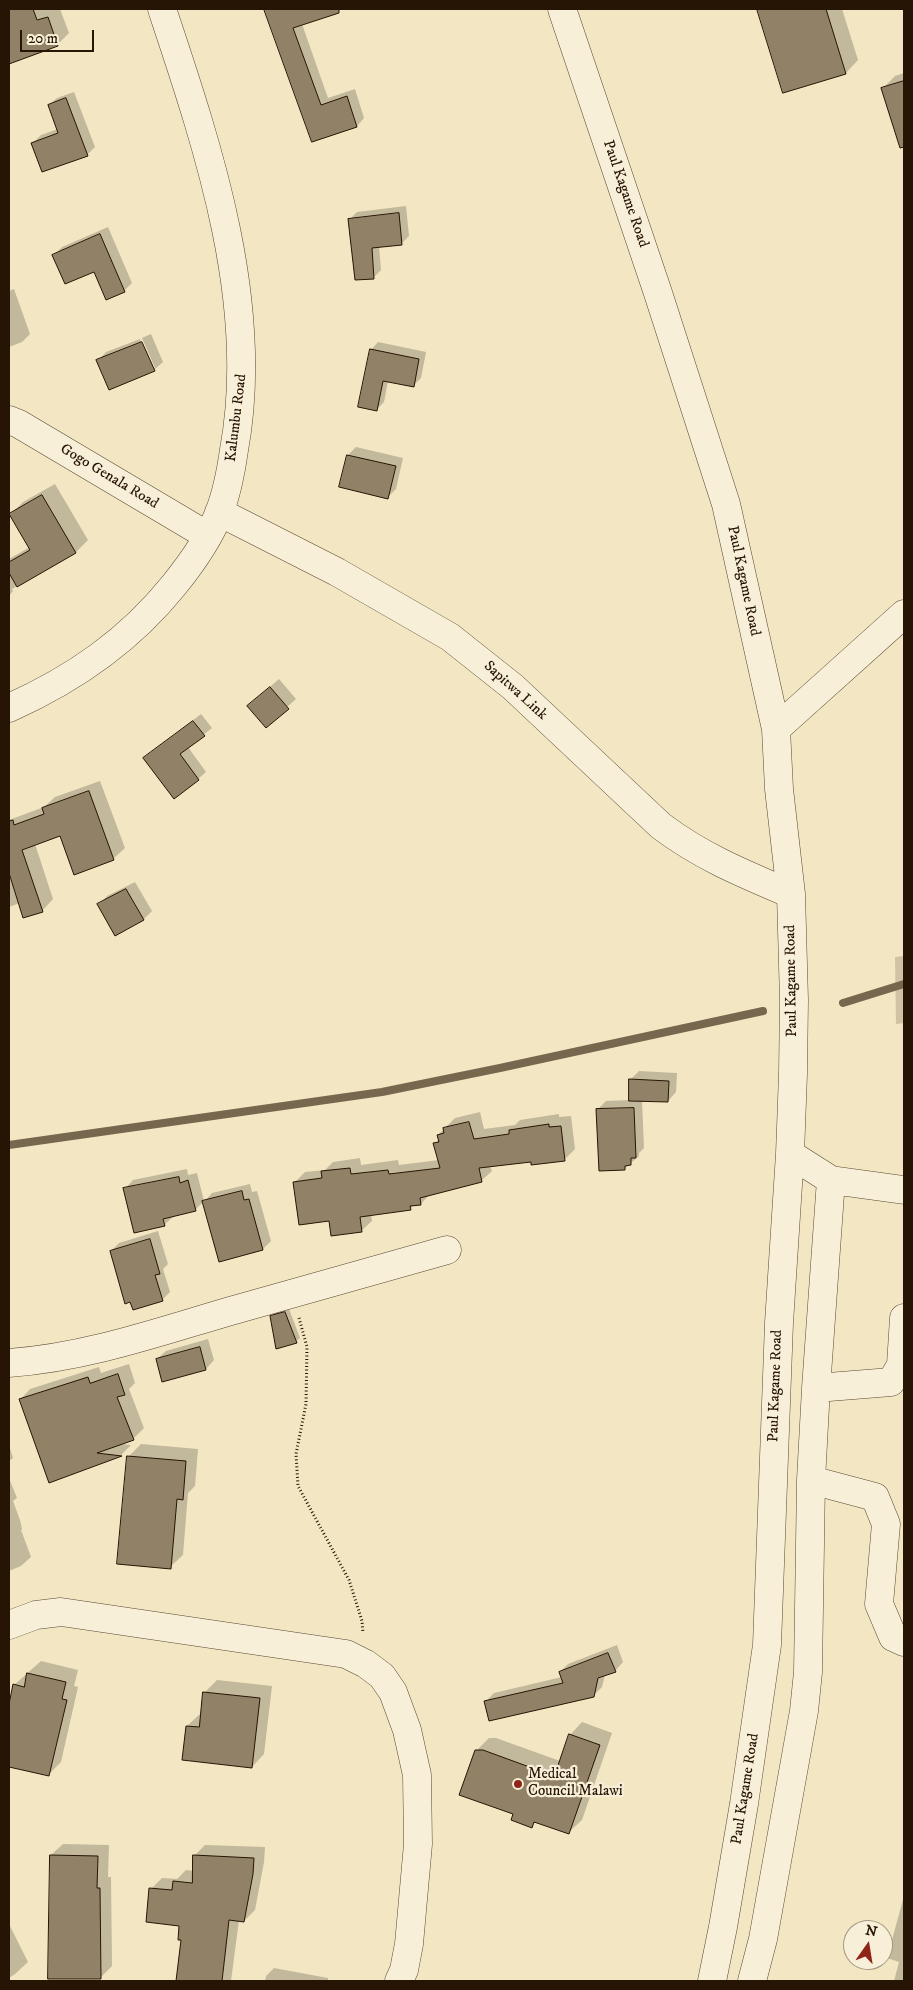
<!DOCTYPE html>
<html>
<head>
<meta charset="utf-8">
<style>
  body { margin:0 }
  #map { position:relative; width:913px; height:1990px; overflow:hidden; background:#f3e6c2; font-family:"IM FELL DW Pica",serif }
  canvas { display:block }
  .frame { position:absolute; inset:0; border:10px solid #261404; pointer-events:none }
  .north { position:absolute; left:843px; top:1920px; width:50px; height:50px; box-sizing:border-box; background:#f7efd7; border:1px solid #a39783; border-radius:50%; rotate:13deg; font-size:14px; font-weight:700; line-height:20px; text-align:center; color:#261404 }
  .north::after { content:''; display:block; margin:auto; width:18px; height:22px; background:#8f2418; clip-path:polygon(50% 0,100% 100%,50% 72%,0 100%) }
  .scale { position:absolute; left:20px; top:30px; width:74px; height:22px; box-sizing:border-box; border:2px solid #261404; border-top:0; padding-left:6px; font-size:15px; line-height:18px; white-space:nowrap; color:#261404; -webkit-text-stroke:4px #f7efd7; paint-order:stroke }
</style>
</head>
<body>
<div id="map">
<canvas width="913" height="1990"></canvas>
<div class="frame"></div>
<div class="north">N</div>
<div class="scale">20 m</div>
</div>
<script>
const c = document.querySelector('canvas').getContext('2d');
c.lineJoin = 'round';
function fillPath(path, color) { c.fillStyle = color; c.fill(path, 'evenodd'); }
function stroke(path, color, width, dash) { c.strokeStyle = color; c.lineWidth = width; c.lineCap = dash ? 'butt' : 'round'; c.setLineDash(dash || []); c.stroke(path); }
function write(font, color, halo, rows, align = 'center') {
  c.font = font + ' "IM FELL DW Pica",serif'; c.lineWidth = 4.5; c.setLineDash([]); c.textBaseline = 'middle'; c.strokeStyle = halo; c.fillStyle = color; for (const [text, x, y, turn = 0] of rows) {
    c.save(); c.translate(x, y); c.rotate((+turn || 0) * Math.PI / 180); c.textAlign = isNaN(turn) ? turn : align; if (halo) c.strokeText(text, 0, 0); c.fillText(text, 0, 0); c.restore();
  }
}
const green = new Path2D(`
  M904,956V1023L896,1024L895,957Z`);
const shadow = new Path2D(`
  M9,9H60L69,33L58,44L9,62Z
  M265,9H328L302,24L328,98L355,89L364,118L357,126L312,140Z
  M758,9H842L858,60L846,73L783,92Z
  M904,73V127L896,130L882,89L895,76Z
  M74,92L95,147L87,155L33,143L41,135L58,129L49,105L57,98Z
  M406,206L409,236L402,243L379,246L381,270L374,277L350,219L357,212Z
  M108,227L132,283L124,291L95,270L54,255L62,247Z
  M14,289L30,334L22,342L9,347V291Z
  M151,334L163,362L154,370L98,361L106,352L140,339L152,368H155L142,338Z
  M378,342L426,352L421,378L413,386L388,381L384,402L376,410L371,350Z
  M356,447L403,458L396,489L388,497L341,487L348,455Z
  M55,484L88,540L76,552L12,589L13,591L9,596V559L30,547L11,514L23,502Z
  M279,679L296,699L266,726L257,698Z
  M201,714L212,728L188,747L206,772L198,779L144,758Z
  M100,781L125,848L113,859L61,835L35,844L53,899L42,911L20,903L9,907V820L44,807L55,797Z
  M135,882L152,911L144,919L115,934L99,905L107,896Z
  M639,1071L677,1073L676,1092L668,1101L642,1100L644,1148L639,1153V1156L624,1169L597,1110L606,1101L630,1100V1080Z
  M480,1112L484,1129L515,1125L520,1120L559,1114V1117L571,1116L575,1149L564,1160H532L490,1166L492,1171L481,1181L430,1194L421,1204H415L410,1209L371,1214L372,1221L361,1231L330,1220L295,1182L305,1172L325,1170L333,1162L360,1158L361,1165L398,1160L399,1165L439,1160L435,1144L439,1139L438,1135L455,1118Z
  M187,1169L188,1175L197,1173L204,1201L195,1210L173,1217L164,1225L125,1189L133,1180Z
  M250,1184L252,1192L257,1191L271,1241L263,1249L220,1260L204,1202L212,1193Z
  M158,1231L168,1264L163,1269L170,1292L162,1300L111,1251L119,1243Z
  M289,1309L300,1338L296,1341L272,1316L276,1312Z
  M208,1339L214,1360L206,1369L157,1359L166,1351Z
  M129,1364L135,1383L129,1389L144,1428L133,1439L120,1444L131,1445L121,1455L49,1481L20,1400L30,1389L99,1367L101,1373Z
  M141,1444L198,1449L195,1486L188,1493L183,1555L170,1567L128,1457Z
  M9,1445L13,1458L9,1461Z
  M9,1478L17,1498L13,1501L20,1520L22,1529L21,1530L31,1557L21,1566L9,1571Z
  M617,1645L623,1662L615,1671L605,1675L602,1687L593,1696L486,1701L494,1693L562,1677L560,1672L568,1664Z
  M41,1661L78,1670L74,1686L78,1687L61,1762L49,1774L9,1766V1713L14,1685Z
  M217,1680L272,1686L264,1754L252,1767L187,1726L200,1714H202L204,1693Z
  M582,1722L612,1733L582,1820L569,1832L537,1821L531,1826L514,1813L476,1751L489,1738H496L560,1761L570,1735Z
  M63,1844L109,1845L108,1877H111L112,1966L100,1978L51,1855Z
  M205,1845L265,1847L264,1862L255,1910L244,1921L239,1920L231,1981H177L182,1939L181,1925L151,1889L162,1878L177,1879L186,1870L194,1871V1856Z
  M904,1896V1981H894L899,1962L887,1958Z
  M9,1924L28,1962L15,1974L9,1978Z
  M274,1968L328,1978V1981H265L266,1976Z`);
const stream = new Path2D(`
  M843,1003L904,984
  M9,1145L382,1092L500,1068L763,1011`);
const building = new Path2D(`
  M9,9H33L37,20L48,17L58,46L9,64Z
  M264,9H339V13L293,28L321,105L347,96L357,127L312,142Z
  M757,9H826L846,74L783,93Z
  M904,81V147L900,148L881,88Z
  M66,98L88,156L42,172L31,143L58,133L48,105Z
  M399,213L402,245L372,248L374,279L355,280L348,219Z
  M100,234L125,292L106,300L94,272L65,284L52,255Z
  M142,342L155,371L109,390L96,360Z
  M370,349L419,359L414,387L383,381L377,411L358,407Z
  M347,455L396,466L388,499L339,487Z
  M42,495L76,553L17,587L9,573V562L30,550L9,514Z
  M270,687L289,709L266,728L247,706Z
  M193,721L205,736L180,754L199,780L174,799L143,758Z
  M89,791L114,860L74,875L60,836L22,850L43,912L23,918L9,873V821L13,820L14,825L44,814L42,808Z
  M126,889L144,920L115,936L97,904Z
  M629,1079L669,1081L668,1102L629,1101Z
  M634,1108L636,1158H631V1165L625,1166V1170L599,1171L596,1109Z
  M469,1122L474,1139L509,1134V1130L549,1124V1127L561,1126L565,1161L531,1165V1162L479,1168L482,1182L420,1198L421,1205L410,1206L411,1210L360,1217L362,1232L331,1236L329,1221L299,1225L293,1182L322,1178L321,1171L350,1168L351,1174L388,1170L389,1174L440,1168L433,1143L439,1142L437,1135L444,1133L443,1128Z
  M179,1177L180,1183L188,1180L196,1211L163,1219L165,1226L134,1233L123,1188Z
  M242,1191L244,1200L249,1199L263,1250L219,1262L202,1201Z
  M150,1239L160,1274L155,1275L163,1301L133,1310L130,1302L125,1304L110,1251Z
  M285,1312L297,1343L276,1349L270,1316Z
  M200,1347L206,1370L162,1382L156,1359Z
  M118,1374L125,1395L117,1397L134,1440L97,1453L122,1456L49,1483L19,1399L88,1377L90,1383Z
  M127,1456L186,1461L183,1500L177,1499L171,1569L117,1564Z
  M608,1653L616,1672L598,1678L594,1697L489,1721L484,1701L563,1683L559,1672Z
  M27,1673L66,1682L62,1699L67,1700L49,1776L9,1767V1704L13,1684L24,1687Z
  M203,1692L260,1698L252,1768L182,1760L186,1726L199,1727Z
  M569,1734L600,1745L569,1834L534,1822L532,1828L511,1820L513,1814L459,1795L475,1750H483L554,1776Z
  M50,1855L98,1856L97,1888H100L101,1979H48Z
  M193,1855L254,1858L253,1874L244,1922L229,1920L222,1981H176L181,1940H178L179,1926L146,1922L149,1888L172,1890L173,1881L192,1883Z`);
const path = new Path2D(`
  M299,1318L307,1347L306,1404L296,1454L298,1486L349,1580L362,1621L363,1633`);
const minor = new Path2D(`
  M562,9L658,293L726,504L776,729L779,789L791,894L794,1000L793,1074L790,1154L779,1323L767,1645L744,1804L723,1927L712,1981
  M9,420L19,424L208,536
  M219,512L337,572L450,637L513,687L661,826C702,857 744,874 791,894
  M9,708C74,679 129,641 174,585C191,564 209,539 219,513C227,493 231,471 234,450C261,303 208,147 162,9
  M776,729L904,614
  M831,1180L904,1190
  M9,1363C83,1358 156,1333 227,1312C300,1291 374,1271 447,1250
  M816,1388L891,1382L901,1365L904,1318
  M811,1480L875,1497L886,1524L879,1604L893,1637L904,1642
  M9,1625L36,1615L61,1612L346,1654L366,1664L382,1676L393,1692L407,1730L417,1775L418,1844L409,1944L404,1970L399,1981
  M752,1981L763,1939L804,1711L808,1672L811,1480L816,1388L831,1180L790,1154`);
const markers = [
  [518,1784,5,"#8f2418"]
];
const streetNames = [
  ["Paul Kagame Road",625,194,71],
  ["Kalumbu Road",237,418,-83],
  ["Gogo Genala Road",109,477,31],
  ["Paul Kagame Road",743,581,78],
  ["Sapitwa Link",515,691,42],
  ["Paul Kagame Road",792,981,-91],
  ["Paul Kagame Road",776,1386,-88],
  ["Paul Kagame Road",746,1789,-81]
];
const poiNames = [
  ["Medical",528,1775],
  ["Council Malawi",528,1792]
];
fillPath(green, '#d0c2a2');
fillPath(shadow, '#0003');
stroke(stream, '#77674f', 8);
fillPath(building, '#918167');
stroke(building, '#261404', 1);
stroke(minor, '#594834', 29);
stroke(path, '#261404', 3, [1, 2.5]);
stroke(minor, '#f7efd7', 28);
for (const [x, y, r, color] of markers) { const dot = new Path2D(); dot.arc(x, y, r, 0, 2 * Math.PI); c.fillStyle = color; c.fill(dot); stroke(dot, '#f7efd7', 2); }
write('15px', '#261404', '#f7efd7', streetNames);
write('15px', '#261404', '#f7efd7', poiNames, 'left');
</script>
</body>
</html>
